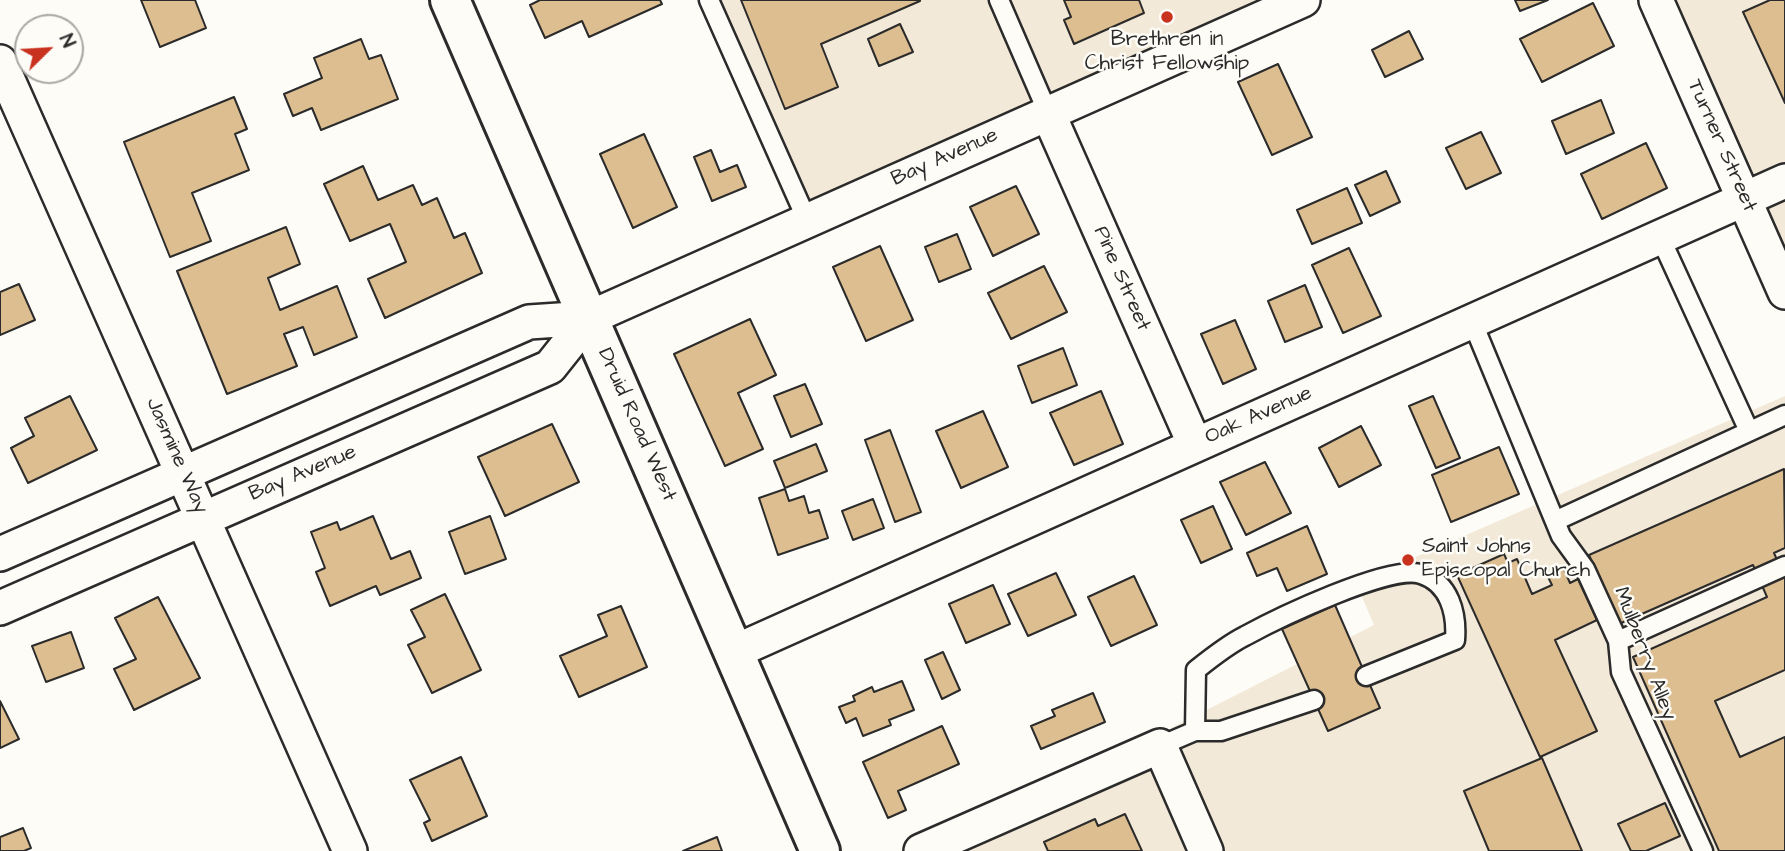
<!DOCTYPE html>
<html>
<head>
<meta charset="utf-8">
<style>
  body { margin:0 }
  #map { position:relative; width:1785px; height:851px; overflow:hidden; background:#fdfcf7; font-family:"Architects Daughter",sans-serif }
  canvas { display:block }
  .north { position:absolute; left:14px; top:14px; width:70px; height:70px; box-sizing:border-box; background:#fdfcf7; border:2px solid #a9a8a5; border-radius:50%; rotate:66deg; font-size:19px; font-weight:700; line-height:28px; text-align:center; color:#2b2b2b }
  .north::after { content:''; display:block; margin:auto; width:24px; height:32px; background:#c8321e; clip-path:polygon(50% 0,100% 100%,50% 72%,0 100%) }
</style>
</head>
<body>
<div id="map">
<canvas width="1785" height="851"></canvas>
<div class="north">N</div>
</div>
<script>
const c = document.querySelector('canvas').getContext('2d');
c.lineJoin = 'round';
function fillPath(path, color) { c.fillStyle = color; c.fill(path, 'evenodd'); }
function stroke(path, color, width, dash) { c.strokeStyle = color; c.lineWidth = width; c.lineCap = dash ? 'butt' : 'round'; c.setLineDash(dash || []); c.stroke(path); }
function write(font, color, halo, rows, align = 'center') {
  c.font = font + ' "Architects Daughter",sans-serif'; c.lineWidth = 5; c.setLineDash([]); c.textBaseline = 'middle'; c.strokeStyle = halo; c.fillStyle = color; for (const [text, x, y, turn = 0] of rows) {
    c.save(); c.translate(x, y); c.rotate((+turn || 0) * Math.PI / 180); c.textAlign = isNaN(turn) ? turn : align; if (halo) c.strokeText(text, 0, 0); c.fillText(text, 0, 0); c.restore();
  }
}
const built = new Path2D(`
  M697,0H1266L790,211Z
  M1675,0H1785V165L1754,179Z
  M1785,198V250L1766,206Z
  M1785,396V851H1224L1171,728L1374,625L1356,583Z
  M1151,767L1187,851H958Z`);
const building = new Path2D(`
  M141,0H195L206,28L160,47Z
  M540,0H660L662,4L589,37L582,21L545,38L530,5Z
  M741,0H920V1L821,44L838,87L785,109Z
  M1064,0H1139L1144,13L1074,44L1064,20L1071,17Z
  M1515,0H1548L1520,11Z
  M1770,0H1785V103L1743,12Z
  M1593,3L1614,46L1542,82L1520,39Z
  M900,24L913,52L879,66L868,39Z
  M1409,31L1423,59L1385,77L1372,50Z
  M361,39L369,59L381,55L398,99L321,130L312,108L293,116L284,94L322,78L314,58Z
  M1278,64L1312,137L1272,155L1238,82Z
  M234,97L247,129L235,134L249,170L192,193L211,241L170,257L124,142Z
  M1601,100L1614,133L1566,154L1552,121Z
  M1481,132L1501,173L1466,189L1446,148Z
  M644,134L677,207L633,228L600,154Z
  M1646,143L1667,188L1602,219L1581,174Z
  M711,150L720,172L737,165L746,187L712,201L694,157Z
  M363,166L378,200L413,185L422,205L437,198L454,238L465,233L482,273L385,318L368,279L406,262L390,224L350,241L324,184Z
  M1386,171L1400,202L1370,216L1355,185Z
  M1016,186L1039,234L993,256L970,207Z
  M1347,188L1362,223L1312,244L1297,210Z
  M286,227L300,264L268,278L280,310L337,286L357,337L314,355L303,327L284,334L297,366L227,394L177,271Z
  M957,234L971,269L939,282L925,247Z
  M880,246L913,320L866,341L833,267Z
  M1349,248L1381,316L1343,333L1312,265Z
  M1044,266L1067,312L1011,339L988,293Z
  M19,284L35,320L0,335V292Z
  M1305,285L1322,327L1285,342L1268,301Z
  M750,319L776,375L738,393L763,449L725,466L674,354Z
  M1235,320L1256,369L1223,384L1201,334Z
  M1063,348L1077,385L1032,403L1018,366Z
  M805,384L822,424L791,437L774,396Z
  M1101,391L1123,444L1074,465L1050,413Z
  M70,396L97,450L28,483L11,448L34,436L25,418Z
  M1433,396L1460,458L1436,468L1409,406Z
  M983,411L1008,467L961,488L936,431Z
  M552,424L579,482L505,516L478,457Z
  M1361,426L1381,465L1339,487L1319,448Z
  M890,430L921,512L895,522L865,440Z
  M816,444L827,471L785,488L774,461Z
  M1499,447L1519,494L1451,522L1432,475Z
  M1265,462L1291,513L1246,535L1220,482Z
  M1784,469L1785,548L1774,553L1785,578V670L1715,701L1740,757L1785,737V851H1719L1633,657L1767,597L1753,565L1619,624L1589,555Z
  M785,489L789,501L804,496L809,513L819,510L828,538L778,555L759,498Z
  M873,499L884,528L853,540L842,511Z
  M1213,506L1232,549L1201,563L1181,520Z
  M373,516L391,559L410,551L421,578L380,595L376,586L330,606L316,572L325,568L311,532L337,522L340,530Z
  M490,516L506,559L465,574L449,532Z
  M1307,526L1327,574L1287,591L1277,568L1257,576L1247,553Z
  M1504,554L1508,563L1517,559L1532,594L1552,585L1547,575L1563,567L1570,583L1578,579L1597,620L1555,640L1597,731L1540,757L1457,575Z
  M1056,573L1076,615L1028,636L1008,594Z
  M1134,576L1157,625L1111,646L1088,597Z
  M993,585L1010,624L966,643L949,604Z
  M445,594L481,670L432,693L408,645L425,637L411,610Z
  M158,597L200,678L134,710L114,669L136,659L115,618Z
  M1335,605L1380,708L1328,731L1282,629Z
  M621,606L647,667L579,697L560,656L607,636L598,615Z
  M71,632L84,668L46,682L32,646Z
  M943,652L960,690L942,699L925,660Z
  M902,681L914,710L889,720L891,725L863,736L856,718L846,723L839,707L855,701L853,696L872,687L874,692Z
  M1093,693L1105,722L1041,749L1031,726L1055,716L1052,710Z
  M0,701L19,739L0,748Z
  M942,726L959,764L898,791L906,810L888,818L863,762Z
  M461,757L487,816L432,841L424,823L430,820L410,780Z
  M1542,758L1582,851H1489L1464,791Z
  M1665,803L1680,836L1646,851H1631L1618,824Z
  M1125,814L1142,851H1048L1044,842L1095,819L1098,826Z
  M23,828L31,848L24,851H0V837Z
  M717,837L722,851H683Z`);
const service = new Path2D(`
  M709,0L807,220
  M999,0L1048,113
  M1660,237L1749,431
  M1472,321L1561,536L1585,569L1618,641L1621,672L1703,851
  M1555,521L1785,415
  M1618,641L1785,566
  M1314,700L1221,731H1195L1196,670C1211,658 1227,645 1245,636C1276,619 1390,564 1421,574C1450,583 1457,614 1455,640L1366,676
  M1160,746L1195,731`);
const minor = new Path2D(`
  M1656,0L1785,292
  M0,62L350,851
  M1048,113L1195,445
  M0,554L529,322L589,318L1303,0
  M0,608L550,367L589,318
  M734,652L1785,181
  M921,851L1160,746L1206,851`);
const tertiary = new Path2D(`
  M450,0L820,851`);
const markers = [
  [1167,17,7,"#c8321e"],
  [1408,560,7,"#c8321e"]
];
const poiNames = [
  ["Brethren in",1167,41],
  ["Christ Fellowship",1167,65],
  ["Saint Johns",1422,548,"left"],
  ["Episcopal Church",1422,572,"left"]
];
const streetNames = [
  ["Turner Street",1721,146,66],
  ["Bay Avenue",945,158,-24],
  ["Pine Street",1121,279,66],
  ["Oak Avenue",1259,416,-24],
  ["Druid Road West",636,425,66],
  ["Jasmine Way",176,456,66],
  ["Bay Avenue",303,474,-23],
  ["Mulberry Alley",1644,654,69]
];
fillPath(built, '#f3e9d8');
fillPath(building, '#ddbe91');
stroke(building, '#2b2b2b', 2);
stroke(service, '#2b2b2b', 23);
stroke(minor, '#2b2b2b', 38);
stroke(tertiary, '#2b2b2b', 44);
stroke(service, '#fdfcf7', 18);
stroke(minor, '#fdfcf7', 33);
stroke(tertiary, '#fdfcf7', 38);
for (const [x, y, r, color] of markers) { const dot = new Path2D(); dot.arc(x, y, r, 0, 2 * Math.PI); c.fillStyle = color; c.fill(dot); stroke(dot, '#fdfcf7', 2.5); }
write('21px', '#2b2b2b', '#fdfcf7', poiNames);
write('21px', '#2b2b2b', '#fdfcf7', streetNames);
</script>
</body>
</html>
